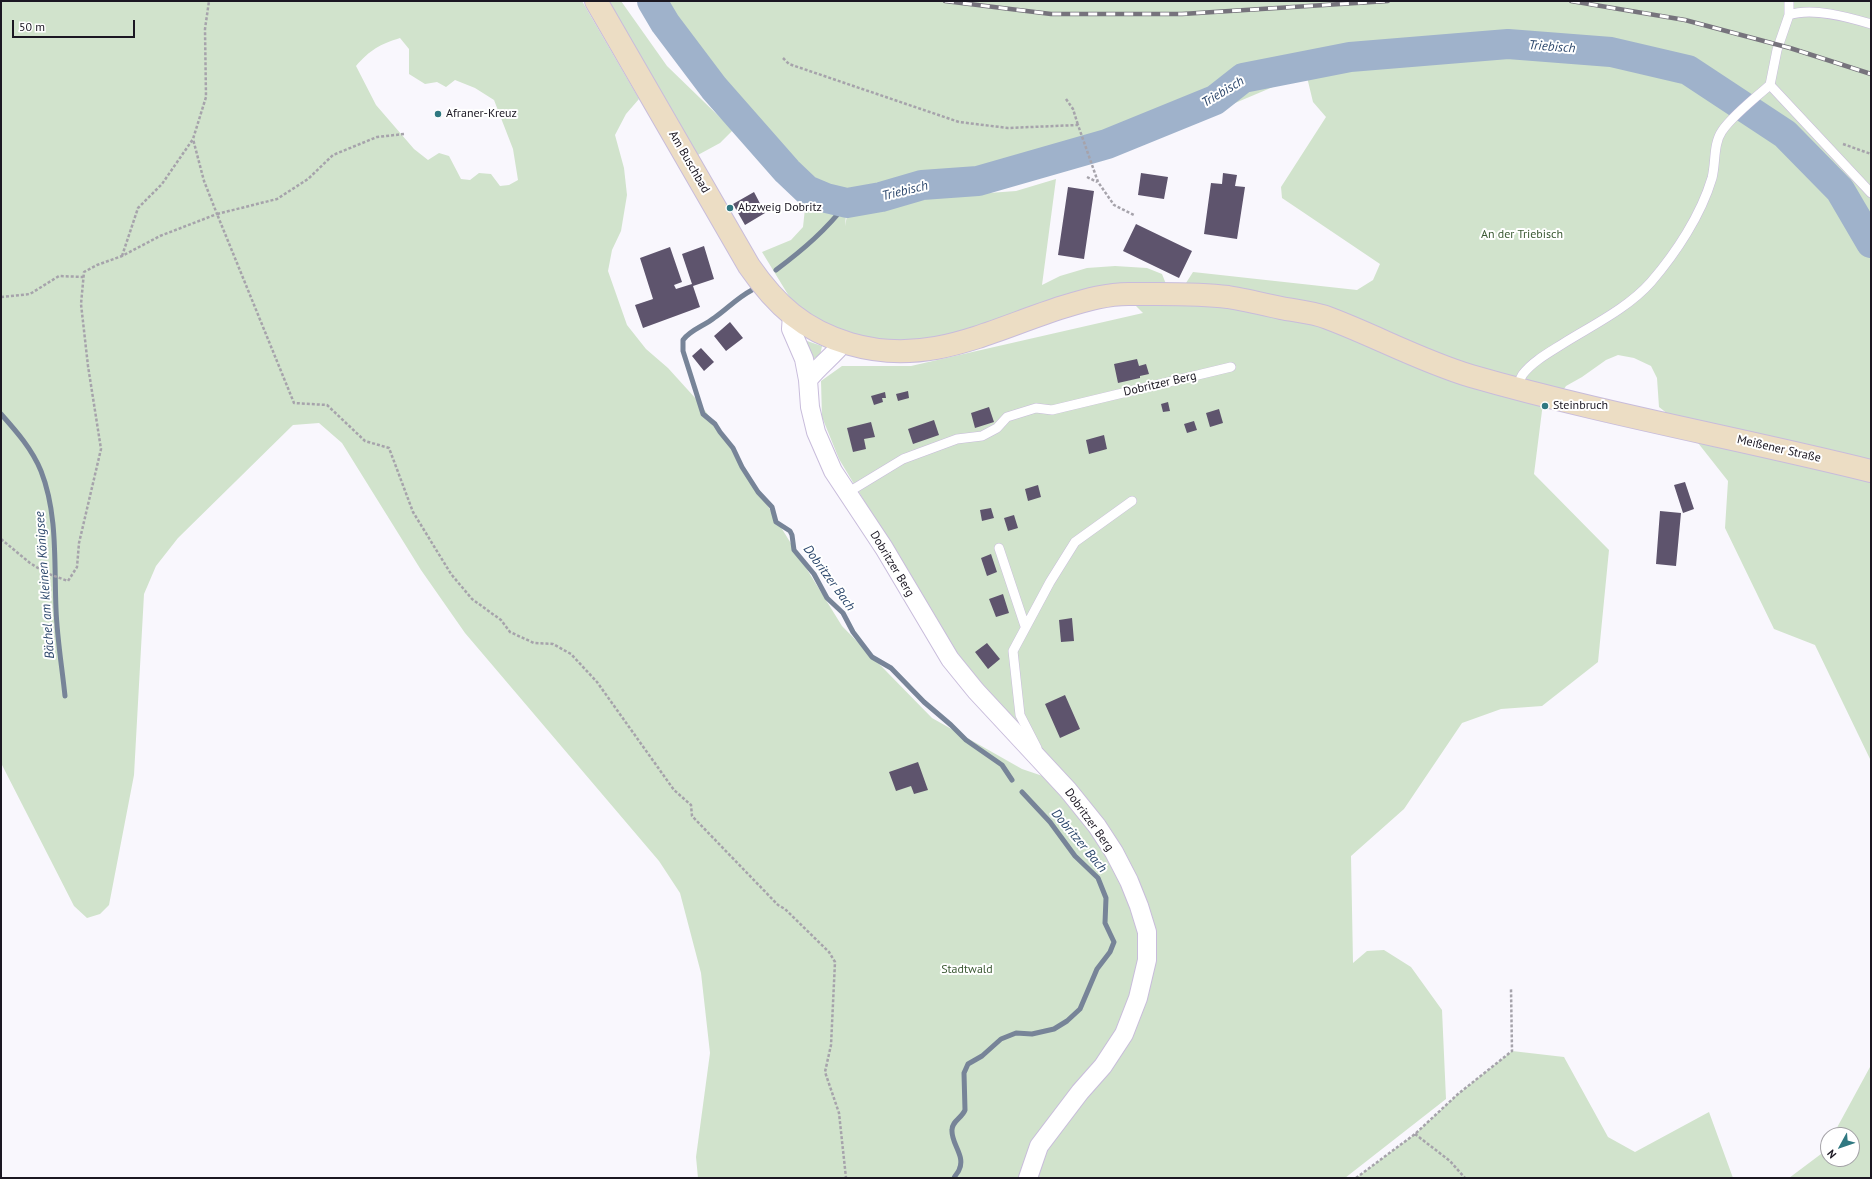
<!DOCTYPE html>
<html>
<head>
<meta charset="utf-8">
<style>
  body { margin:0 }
  #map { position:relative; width:1872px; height:1179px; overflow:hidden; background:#f9f7fd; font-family:"PT Sans",sans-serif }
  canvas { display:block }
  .frame { position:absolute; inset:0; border:2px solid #1b1722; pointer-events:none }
  .north { position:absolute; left:1820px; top:1127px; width:40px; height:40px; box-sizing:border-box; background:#fff; border:1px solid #a4a2a7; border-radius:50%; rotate:230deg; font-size:11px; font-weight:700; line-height:16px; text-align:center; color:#1b1722 }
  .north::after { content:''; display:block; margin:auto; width:14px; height:18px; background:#307881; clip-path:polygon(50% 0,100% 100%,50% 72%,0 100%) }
  .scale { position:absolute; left:12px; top:20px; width:123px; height:18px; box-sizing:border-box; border:2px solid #1b1722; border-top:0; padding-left:5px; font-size:12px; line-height:14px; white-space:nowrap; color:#1b1722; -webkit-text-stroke:3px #fff; paint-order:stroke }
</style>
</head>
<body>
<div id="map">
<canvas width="1872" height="1179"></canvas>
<div class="frame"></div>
<div class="north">N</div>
<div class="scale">50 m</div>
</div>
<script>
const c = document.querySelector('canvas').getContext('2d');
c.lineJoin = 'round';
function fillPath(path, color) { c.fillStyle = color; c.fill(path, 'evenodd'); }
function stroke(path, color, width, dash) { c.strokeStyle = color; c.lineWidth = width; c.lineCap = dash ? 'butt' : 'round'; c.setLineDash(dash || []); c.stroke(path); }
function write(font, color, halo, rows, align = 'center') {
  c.font = font + ' "PT Sans",sans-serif'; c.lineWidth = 4; c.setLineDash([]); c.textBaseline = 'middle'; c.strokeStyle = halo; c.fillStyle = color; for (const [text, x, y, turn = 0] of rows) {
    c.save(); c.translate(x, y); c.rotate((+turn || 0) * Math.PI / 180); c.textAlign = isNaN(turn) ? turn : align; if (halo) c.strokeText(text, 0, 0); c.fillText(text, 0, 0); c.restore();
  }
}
const green = new Path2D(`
  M1,1H582L639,99L626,114L615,135L624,168L627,195L621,231L612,250L608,271L627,325L646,349L668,368L697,400L727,440L842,626L932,718L1022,769L1069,785L1072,783L983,687L952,647L839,459L822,417L821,381L842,366H911L1143,313L1124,294H1179L1193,272L1357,290L1373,280L1380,264L1282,198L1281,187L1326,117L1313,102L1306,73L1228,106L1214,100L1107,144L978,181L922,185L881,197L847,203L845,226L847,216L864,214L879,207L921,198L1016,191L1056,179L1042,285L1060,276L1087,268L1115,266L1147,268L1162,274L1168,289L1119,288L1053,301L955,337L898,344L840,332L795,306L762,252L791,240L803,227L807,190C784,169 764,146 744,123C711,84 677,45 652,1H1871V761L1815,645L1774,629L1725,528L1728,481L1687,429L1659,407L1657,378L1651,366L1634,358L1618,355L1606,360L1582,377L1566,386L1557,400L1544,395L1534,474L1609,550L1598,662L1542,706L1501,709L1462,723L1404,809L1351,856L1353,963L1367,951L1384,950L1411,967L1442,1010L1446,1099L1345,1178H698L696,1157L710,1053L701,973L680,893L659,861L465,633L421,570L342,443L319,423L293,425L178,538L156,566L144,594L134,775L109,905L100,914L87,918L74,906L1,763ZM400,38L409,49V74L425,84L437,82L446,87L455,80L475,88L494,100L513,149L518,180L509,185L500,186L491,174L479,173L470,180L461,179L449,156L439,153L428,160L414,149L376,105L356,66C370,50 380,44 400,38Z
  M603,1H621L667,66L733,130L720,143L696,156Z
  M807,341L822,346L820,356L812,359L806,347Z
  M1512,1051L1564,1057L1608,1137L1635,1152L1709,1112L1733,1178H1356L1415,1134L1458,1094Z
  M1871,1054V1178H1789L1825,1151L1828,1145V1159H1852V1135H1833L1870,1067Z`);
const stream = new Path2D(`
  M776,270C804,249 826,230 847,203
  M752,290C737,298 727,309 714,318C704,326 690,330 683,340V351L703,414L715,424L720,432L733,448L742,467L758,492L772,507L776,522L790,531L792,535L794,550L814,574L827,598L843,613L853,632L872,657L891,668L924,702L951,725L966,740L1002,765L1012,780
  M1,414C17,432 32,449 41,471C58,514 54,564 56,609C57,638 62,667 65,696
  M954,1178C955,1175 958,1173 959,1170C966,1156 951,1144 952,1130C952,1121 962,1118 965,1110L964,1073L968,1064L982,1056L1001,1039L1016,1033L1032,1034L1054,1029L1067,1021L1080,1009L1097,969L1110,952L1114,942L1105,923L1106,898L1098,878L1075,856L1050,822L1022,792`);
const river = new Path2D(`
  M652,1L665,23L714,88L787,171L807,190L826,198L847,203L881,197L922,185L978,181L1107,144L1215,100L1243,78L1350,57L1508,44L1611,52L1688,70L1785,134L1840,190L1871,243`);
const building = new Path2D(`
  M1141,173L1168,177L1164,199L1138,195Z
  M1223,173L1237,175L1235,186L1245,187L1237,239L1204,234L1211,183L1222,184Z
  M1068,187L1094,191L1084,259L1058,255Z
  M754,192L765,213L745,225L733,204Z
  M1136,224L1192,251L1179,278L1123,251Z
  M704,246L714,279L693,286L700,307L643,328L635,305L653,299L640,258L670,247L682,282L674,285L676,289L692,284L682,254Z
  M730,322L743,338L726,351L714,336Z
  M701,348L714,362L704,371L692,356Z
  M1137,359L1139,366L1146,364L1149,374L1140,376V378L1118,383L1114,364Z
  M908,391L909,398L898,401L896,394Z
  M885,392L886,398H882L883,402L874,405L871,396Z
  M1168,402L1170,411L1163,412L1161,404Z
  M989,407L994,422L975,428L971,413Z
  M1219,409L1223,423L1210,427L1206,413Z
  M934,420L939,435L913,444L908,429Z
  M1194,421L1197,430L1187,433L1184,424Z
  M871,422L875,437L864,439L866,449L853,452L847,428Z
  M1104,435L1107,449L1089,454L1086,440Z
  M1685,482L1694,509L1683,513L1674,485Z
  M1038,485L1041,497L1028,501L1025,489Z
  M991,508L994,518L982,521L980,510Z
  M1660,511L1681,513L1676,566L1656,564Z
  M1014,515L1018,528L1008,531L1004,518Z
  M991,554L997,572L987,576L981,558Z
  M1003,594L1009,613L996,617L989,599Z
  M1072,618L1074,641L1061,642L1059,620Z
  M987,643L1000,659L988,669L975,652Z
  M1065,695L1080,729L1060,738L1045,704Z
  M918,762L928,790L914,794L911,786L896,791L889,772Z`);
const path = new Path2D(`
  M783,58L789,64L959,122L1008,128L1078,125L1098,182L1114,205L1134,215
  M1066,99L1073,109L1078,125
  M404,134L377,137L333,155L308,179L277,199L217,214L294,403L327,405L365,441L389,448L413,512L451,574L472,599L501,620L510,632L534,643L553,644L571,654L597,682L674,790L691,805L692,816L778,905L785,909L829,952L835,962L831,1045L825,1072L839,1113L846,1178
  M1843,144L1871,154
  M1087,177L1097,182
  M122,256L138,208L162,184L193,139L206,97L205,29L209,1
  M1,297L30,294L59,276L83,277
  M1,539L30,563L46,573L68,581L77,567L79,543L101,449L88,366L81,304L84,272L97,265L122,256L160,236L217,214L204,181L193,139
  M1415,1134L1450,1161L1465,1178
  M1356,1178L1415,1134L1458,1094L1512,1051L1511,989`);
const lane = new Path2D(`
  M1789,15C1812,7 1848,17 1871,24
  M1770,85L1871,193
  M1517,388C1519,384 1520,378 1523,374C1533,361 1550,352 1564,343C1593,325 1628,308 1651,282C1676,253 1701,215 1712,178C1716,163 1713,144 1722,131C1731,117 1757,96 1770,85L1777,50L1789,15V1
  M847,493L903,459L957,439L982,436L997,428L1007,417L1036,408L1052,410L1231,367
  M999,548L1025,626
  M1037,748L1020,715L1013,651L1050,582L1075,542L1132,501`);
const street = new Path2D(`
  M792,315L791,329L804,359L808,380L810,407L816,432L833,471L884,548L950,659L976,691L1068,790L1097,826L1114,852L1129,881L1139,906L1147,932V960L1138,998L1124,1034L1103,1066L1080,1092L1039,1146L1028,1178
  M808,380C819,366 833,356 844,342`);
const secondary = new Path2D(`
  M596,1L749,266C776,305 803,330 850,344C929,367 990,330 1063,307C1086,300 1109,293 1133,294C1164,294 1197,293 1228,297C1246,300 1263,304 1281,308C1296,311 1313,312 1328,318C1376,336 1421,361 1471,376C1603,414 1738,438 1871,471`);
const rail = new Path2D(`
  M945,1L1051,14H1182L1388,1
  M1571,1L1685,20L1790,48L1871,74`);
const markers = [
  [438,114,4,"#307881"],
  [730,208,4,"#307881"],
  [1545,406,4,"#307881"]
];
const poiNames = [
  ["Afraner-Kreuz",446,114],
  ["Abzweig Dobritz",738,208],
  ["Steinbruch",1553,406]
];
const streetNames = [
  ["Am Buschbad",689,162,60],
  ["Dobritzer Berg",1160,384,-13],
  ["Meißener Straße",1779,449,13],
  ["Dobritzer Berg",892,564,59],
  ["Dobritzer Berg",1089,820,54]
];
const parkNames = [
  ["An der Triebisch",1522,235],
  ["Stadtwald",967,970]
];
const waterNames = [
  ["Triebisch",1552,47,4],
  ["Triebisch",1223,92,-31],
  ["Triebisch",905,191,-14],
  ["Dobritzer Bach",829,578,54],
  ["Bächel am kleinen Königsee",45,585,-94],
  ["Dobritzer Bach",1079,841,50]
];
fillPath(green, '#d1e3cc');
stroke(stream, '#778498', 5);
stroke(river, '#9fb2cb', 30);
fillPath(building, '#5e546d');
stroke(lane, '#c8bcdb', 10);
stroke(street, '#c8bcdb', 20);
stroke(secondary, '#c8bcdb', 24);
stroke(path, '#a6a3ab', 2.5, [3, 2]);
stroke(lane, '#fff', 9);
stroke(street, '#fff', 18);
stroke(secondary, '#ecddc4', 22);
stroke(rail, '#76737c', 4.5);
stroke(rail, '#fff', 3, [9]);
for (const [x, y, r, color] of markers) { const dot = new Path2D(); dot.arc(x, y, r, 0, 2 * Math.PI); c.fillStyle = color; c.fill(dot); stroke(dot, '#fff', 1.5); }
write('12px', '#1b1722', '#fff', poiNames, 'left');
write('12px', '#1b1722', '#fff', streetNames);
write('12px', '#3b5933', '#fff', parkNames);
write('italic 13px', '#2c476c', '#fff', waterNames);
</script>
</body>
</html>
